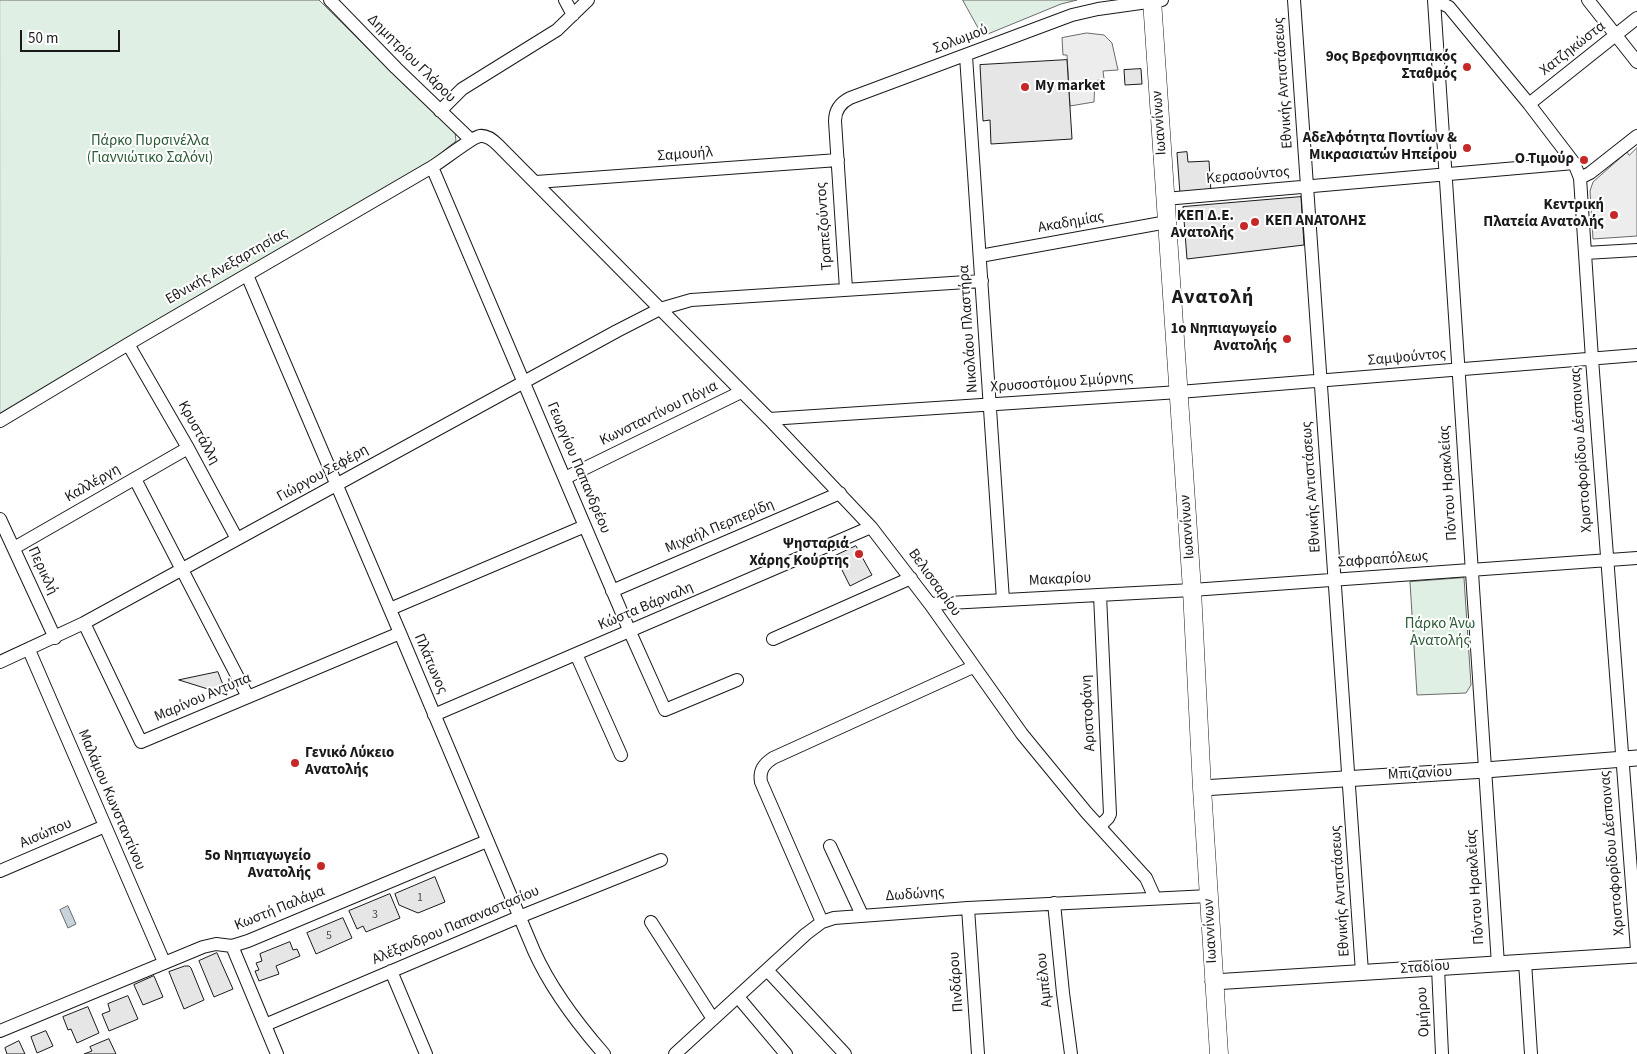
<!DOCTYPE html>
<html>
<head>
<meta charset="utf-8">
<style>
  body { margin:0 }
  #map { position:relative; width:1637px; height:1054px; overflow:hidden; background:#fff; font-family:"Source Sans 3",sans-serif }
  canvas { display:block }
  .scale { position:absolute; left:20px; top:30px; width:100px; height:22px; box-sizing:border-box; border:2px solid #1a1a1a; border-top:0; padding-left:6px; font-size:15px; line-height:18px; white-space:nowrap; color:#1a1a1a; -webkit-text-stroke:4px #fff; paint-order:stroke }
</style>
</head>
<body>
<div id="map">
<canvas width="1637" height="1054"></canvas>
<div class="scale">50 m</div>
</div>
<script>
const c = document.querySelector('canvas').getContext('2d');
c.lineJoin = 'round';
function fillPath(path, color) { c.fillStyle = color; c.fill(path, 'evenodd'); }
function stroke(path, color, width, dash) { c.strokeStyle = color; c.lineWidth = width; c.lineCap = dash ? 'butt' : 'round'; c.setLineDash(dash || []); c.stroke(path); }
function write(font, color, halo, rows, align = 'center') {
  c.font = font + ' "Source Sans 3",sans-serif'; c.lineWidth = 4; c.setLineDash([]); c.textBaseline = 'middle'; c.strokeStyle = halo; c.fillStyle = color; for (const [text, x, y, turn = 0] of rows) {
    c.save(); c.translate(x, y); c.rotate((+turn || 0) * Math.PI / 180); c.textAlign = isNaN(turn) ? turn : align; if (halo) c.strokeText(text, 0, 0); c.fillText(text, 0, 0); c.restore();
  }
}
const green = new Path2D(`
  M0,0H319L422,102L455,132L456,141L432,160L0,414Z
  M963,0H1077L1061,4L983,36Z
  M1464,578L1471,685L1466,693L1417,695L1410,582Z`);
const parking = new Path2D(`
  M1087,33L1104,35L1112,43L1118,70L1103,71L1104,79L1095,81L1094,102L1070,106L1067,55H1063L1062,38Z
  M1637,148V236L1593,239L1590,191L1593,182L1627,152L1629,155Z`);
const water = new Path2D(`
  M68,906L76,924L68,928L60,910Z`);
const building = new Path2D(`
  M1067,60L1072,139L991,144L990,120L983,121L980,65Z
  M1141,69L1142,84L1125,85L1124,70Z
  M1187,152L1188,162L1209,161L1211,192L1180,194L1177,153Z
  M1301,197L1304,245L1187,259L1183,207Z
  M856,546L872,575L850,586L835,556Z
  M218,672L227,695L179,680Z
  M435,877L445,902L418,913L399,905L395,894Z
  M390,894L400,918L366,932L363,926L357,929L349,911Z
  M343,918L352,938L316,954L307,933Z
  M290,942L293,950L297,949L300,956L276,966L279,974L259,981L255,971L259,970L256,963L262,961L260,954Z
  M217,953L233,989L214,997L199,961Z
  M185,966H189L191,968L204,1000L184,1009L169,972Z
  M154,976L163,997L143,1005L134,985Z
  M128,996L138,1019L109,1031L102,1014L110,1011L108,1004Z
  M88,1007L99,1033L77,1043L71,1029L68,1030L63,1017Z
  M46,1031L53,1046L37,1053L31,1037Z
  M109,1039L116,1054H84L92,1051L90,1047Z
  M19,1041L25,1054H7L5,1048Z`);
const minor = new Path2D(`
  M330,0L396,68L471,140
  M565,0L573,15
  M1294,0L1362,972
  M1434,0L1498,964
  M1435,0L1449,7L1529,104L1574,163L1580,178L1592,359L1637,950
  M1588,0L1637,62
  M966,56L1003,600
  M1529,104L1637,18
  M440,111L462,89L557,30L588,0
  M432,167L630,632L665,710L737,680
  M1580,178L1590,173L1637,136
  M536,182L838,160
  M1165,199L1574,163
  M1585,253L1637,250
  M980,256L1167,222
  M247,275L400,633L534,951C551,989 576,1022 604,1054
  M846,289L835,121C835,110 840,103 850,98L1072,15L1098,9L1162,0
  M128,344L188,448L237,539
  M769,419L1179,392L1637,355
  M0,421L140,337L432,167C441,162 472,137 480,136C487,135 493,140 498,145L769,419L871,527L930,604L1022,734L1086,812L1146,878L1155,898
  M565,478L741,392
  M135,479L248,697
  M0,519L55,638
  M14,548L188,448
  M612,591L840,493
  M930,604L1192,590L1637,558
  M390,609L585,526
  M84,623L141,742L400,633
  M773,639L911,578
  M29,650L164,962
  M576,654L621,755
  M0,662L84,623L617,331L660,309L691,300L982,281
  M434,715L871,527
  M1100,826L1108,818L1110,814L1100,595
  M830,846L862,915
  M0,871L105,826
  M1054,903L1063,993L1071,1054
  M968,908L978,1054
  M651,922L713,1019
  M822,922L761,782C759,770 764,764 773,758L973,667
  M232,946L277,1054
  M1525,962L1531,1054
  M1438,968L1442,1054
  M767,970L845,1054
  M391,971L426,1054
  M738,997L786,1054
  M265,1025L519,917L661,860
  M0,1031L203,947L216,944L232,946L248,941L487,841
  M675,1054L806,934L822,922L834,918L968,908L1209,896`);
const tertiary = new Path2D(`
  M1202,788L1485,770L1637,758
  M1213,982L1637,955`);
const secondary = new Path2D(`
  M1152,0L1192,590L1202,788L1219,1054`);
const markers = [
  [1467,67,5,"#c62828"],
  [1025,87,5,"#c62828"],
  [1467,148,5,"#c62828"],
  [1584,160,5,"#c62828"],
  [1614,215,5,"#c62828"],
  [1255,222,5,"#c62828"],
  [1244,226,5,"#c62828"],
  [1287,339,5,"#c62828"],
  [859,554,5,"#c62828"],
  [295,763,5,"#c62828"],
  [321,866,5,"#c62828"]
];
const numberNames = [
  ["1",420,898],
  ["3",375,915],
  ["5",329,936]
];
const streetNames = [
  ["Σολωμού",961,40,-21],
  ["Χατζηκώστα",1573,49,-38],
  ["Δημητρίου Γλάρου",411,59,45],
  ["Εθνικής Αντιστάσεως",1284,83,-94],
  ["Ιωαννίνων",1160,123,-94],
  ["Σαμουήλ",685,155,-4],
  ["Κερασούντος",1248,176,-5],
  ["Ακαδημίας",1071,223,-10],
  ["Τραπεζούντος",825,226,-94],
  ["Εθνικής Ανεξαρτησίας",227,267,-30],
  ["Νικολάου Πλαστήρα",969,329,-94],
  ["Σαμψούντος",1407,358,-5],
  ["Χρυσοστόμου Σμύρνης",1062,383,-4],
  ["Κωνσταντίνου Πόγια",659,414,-26],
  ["Κρυστάλλη",198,433,61],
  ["Χριστοφορίδου Δέσποινας",1582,450,-94],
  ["Γεωργίου Παπανδρέου",578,468,67],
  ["Γιώργου Σεφέρη",323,474,-29],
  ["Πόντου Ηρακλείας",1449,483,-94],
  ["Καλλέργη",93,484,-30],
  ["Εθνικής Αντιστάσεως",1312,487,-94],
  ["Μιχαήλ Περπερίδη",720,527,-23],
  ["Ιωαννίνων",1188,527,-94],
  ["Σαφραπόλεως",1383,560,-4],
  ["Περικλή",42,571,65],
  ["Μακαρίου",1060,580,-3],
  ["Βελισσαρίου",934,583,54],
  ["Κώστα Βάρναλη",646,607,-23],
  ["Πλάτωνος",430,664,67],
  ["Μαρίνου Αντύπα",203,698,-23],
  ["Αριστοφάνη",1089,713,-93],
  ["Μπιζανίου",1420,774,-3],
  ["Μαλάμου Κωνσταντίνου",111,800,67],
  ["Αισώπου",46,834,-23],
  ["Χριστοφορίδου Δέσποινας",1613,853,-95],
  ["Πόντου Ηρακλείας",1476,887,-94],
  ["Εθνικής Αντιστάσεως",1341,891,-94],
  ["Δωδώνης",915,895,-4],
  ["Κωστή Παλάμα",280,909,-22],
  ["Αλέξανδρου Παπαναστασίου",456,926,-23],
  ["Ιωαννίνων",1211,931,-93],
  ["Σταδίου",1425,968,-4],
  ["Αμπέλου",1045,980,-96],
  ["Πινδάρου",957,982,-94],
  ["Ομήρου",1424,1012,-93]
];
const poiNames = [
  ["9ος Βρεφονηπιακός",1457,58],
  ["Σταθμός",1457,75],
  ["My market",1035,87,"left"],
  ["Αδελφότητα Ποντίων &",1457,139],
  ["Μικρασιατών Ηπείρου",1457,156],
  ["Ο Τιμούρ",1574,160],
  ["Κεντρική",1604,206],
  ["Πλατεία Ανατολής",1604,223],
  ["ΚΕΠ Δ.Ε.",1234,217],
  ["Ανατολής",1234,234],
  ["ΚΕΠ ΑΝΑΤΟΛΗΣ",1265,222,"left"],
  ["1ο Νηπιαγωγείο",1277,330],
  ["Ανατολής",1277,347],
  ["Ψησταριά",849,545],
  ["Χάρης Κούρτης",849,562],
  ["Γενικό Λύκειο",305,754,"left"],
  ["Ανατολής",305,771,"left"],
  ["5ο Νηπιαγωγείο",311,857],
  ["Ανατολής",311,874]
];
const parkNames = [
  ["Πάρκο Πυρσινέλλα",150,142],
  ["(Γιαννιώτικο Σαλόνι)",150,159],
  ["Πάρκο Άνω",1440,625],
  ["Ανατολής",1440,642]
];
const districtNames = [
  ["Ανατολή",1213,299]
];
fillPath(green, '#e0efe3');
stroke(green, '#6a6a6a', 1);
fillPath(parking, '#ededed');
stroke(parking, '#6a6a6a', 1);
fillPath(water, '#c6d2dc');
stroke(water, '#6a6a6a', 1);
fillPath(building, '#e6e6e6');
stroke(building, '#1a1a1a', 1);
stroke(minor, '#1a1a1a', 14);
stroke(tertiary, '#1a1a1a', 17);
stroke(secondary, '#1a1a1a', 19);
stroke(minor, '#fff', 12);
stroke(tertiary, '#fff', 15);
stroke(secondary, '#fff', 18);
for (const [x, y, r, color] of markers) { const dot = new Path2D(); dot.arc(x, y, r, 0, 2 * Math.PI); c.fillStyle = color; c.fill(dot); stroke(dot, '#fff', 2); }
write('12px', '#4d4d4d', null, numberNames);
write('15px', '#1a1a1a', '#fff', streetNames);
write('bold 15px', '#1a1a1a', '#fff', poiNames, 'right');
write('15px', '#2b5a34', '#fff', parkNames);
c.letterSpacing = '1px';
write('bold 20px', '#1a1a1a', '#fff', districtNames);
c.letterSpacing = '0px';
</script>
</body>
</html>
